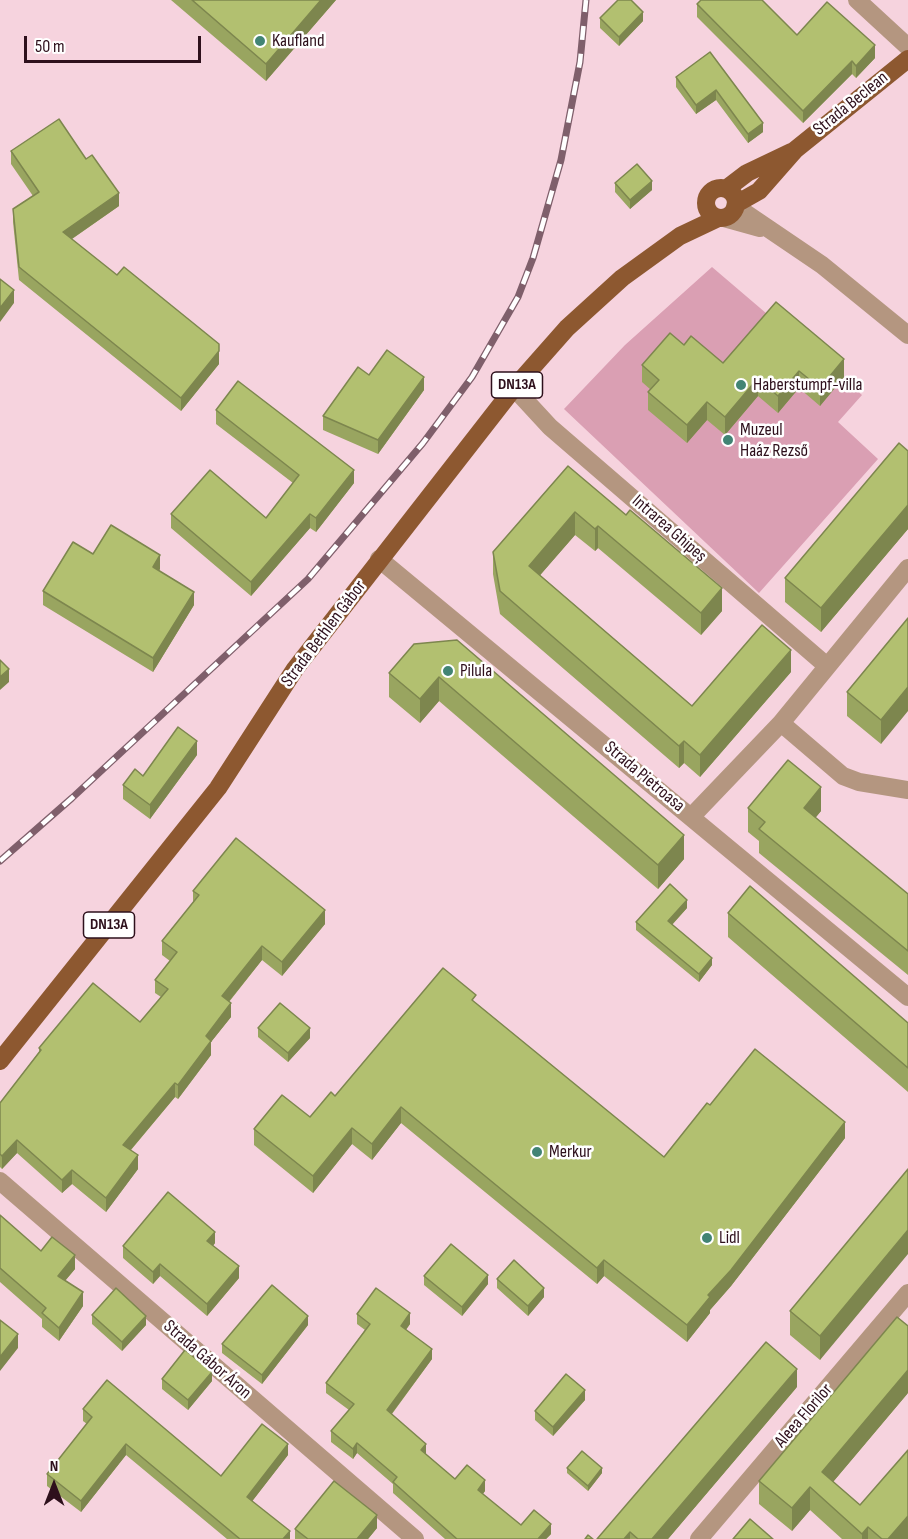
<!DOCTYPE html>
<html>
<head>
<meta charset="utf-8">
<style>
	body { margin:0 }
	#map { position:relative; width:908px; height:1539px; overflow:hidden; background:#f6d3de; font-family:"Sofia Sans Condensed",sans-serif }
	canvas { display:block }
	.north { position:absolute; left:24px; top:1455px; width:60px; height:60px; -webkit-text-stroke:4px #fff; paint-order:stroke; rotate:0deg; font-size:16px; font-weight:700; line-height:24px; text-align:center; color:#2e101c }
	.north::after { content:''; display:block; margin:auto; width:21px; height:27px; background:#2e101c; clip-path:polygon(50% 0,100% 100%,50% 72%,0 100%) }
	.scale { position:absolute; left:24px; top:36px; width:177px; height:27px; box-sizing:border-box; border:3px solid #2e101c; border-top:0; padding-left:8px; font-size:18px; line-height:21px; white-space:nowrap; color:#2e101c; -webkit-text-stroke:4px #fff; paint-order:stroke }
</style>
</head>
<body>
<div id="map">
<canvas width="908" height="1539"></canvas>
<div class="north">N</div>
<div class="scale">50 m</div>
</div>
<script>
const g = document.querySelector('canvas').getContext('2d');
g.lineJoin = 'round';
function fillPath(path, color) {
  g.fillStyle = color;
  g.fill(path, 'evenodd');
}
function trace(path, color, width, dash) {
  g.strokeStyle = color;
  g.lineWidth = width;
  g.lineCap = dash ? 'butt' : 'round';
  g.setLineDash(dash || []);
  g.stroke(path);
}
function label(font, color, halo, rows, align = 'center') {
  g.font = font + ' "Sofia Sans Condensed",sans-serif';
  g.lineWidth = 5;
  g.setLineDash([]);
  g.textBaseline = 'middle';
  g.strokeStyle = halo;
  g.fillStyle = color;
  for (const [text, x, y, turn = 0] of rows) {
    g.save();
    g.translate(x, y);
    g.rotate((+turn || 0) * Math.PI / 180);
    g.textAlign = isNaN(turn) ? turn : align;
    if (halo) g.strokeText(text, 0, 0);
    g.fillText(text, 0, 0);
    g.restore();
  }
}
fillPath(new Path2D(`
	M712 267 862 395 838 422 878 459 759 593 564 409 625 345Z`), '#da9fb3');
trace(new Path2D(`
	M857 0 908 47
	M735 206 822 265 908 335
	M724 218 760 228
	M514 388 550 427 827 666
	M379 559 908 997
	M781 723 843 776 859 782 908 790
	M692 816 781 723 908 568
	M0 1181 415 1539
	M699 1539 908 1293`), '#b49680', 18);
trace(new Path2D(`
	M706 203a15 15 0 1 1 30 0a15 15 0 1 1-30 0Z
	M726 189 747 173 791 152
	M736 204 759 191 795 150 908 59
	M0 1061 218 788 295 669 514 388 567 328 622 278 680 236 718 218`), '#8d5830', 18);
const rail = new Path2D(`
	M0 861 72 798 308 579 423 443 472 377 518 297 533 258 561 160 580 62 586 0`);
trace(rail, '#7f5f6b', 7);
trace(rail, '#fff', 4.5, [14]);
fillPath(new Path2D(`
	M171 0H336L266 81Z
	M697 4 797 35 875 58 856 78 852 74 803 123 697 17Z
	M600 18 643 21 619 46 600 28Z
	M710 52 763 132 748 143 716 100 696 114 676 87V77Z
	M11 151 119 206 72 239 219 364 181 411 19 280 13 222V209L33 196 11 164Z
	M615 183 652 190 630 209 615 192Z
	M776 302 844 377 820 406 799 388 778 413 758 396 725 435 707 420 687 443 648 410V392L651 390 642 382V365L684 345 723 363Z
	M369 375 424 390 378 454 323 430V416Z
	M216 410 354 483 316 532 310 528 251 596 171 528V514L266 518 293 483 216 424Z
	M908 451V529L821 632 785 602V578Z
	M568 466 626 515 722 611 701 635 598 548 595 551 575 535 540 575 692 706 791 672 700 777 684 763 679 768 500 614 493 574V552Z
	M93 554 160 569 159 570 194 605 153 672 43 605V591Z
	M908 618 881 744 847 716V692Z
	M414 644 684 859 658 889 439 701 420 723 389 697V673Z
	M197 755 150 819 123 799V785L143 776Z
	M748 808 821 811 815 818 908 894V975L759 853V841L748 832Z
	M193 891 325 924 282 976 262 960 229 1002 231 1017 211 1042V1055L178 1099 175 1097 131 1150 138 1169 106 1212 72 1184 62 1193 17 1153 2 1169 0 1167V1103L39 1052V1048L140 1022 161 997 155 993V980L170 961 162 955V941L193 903Z
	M687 908 672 925 712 965 699 982 636 930V922Z
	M728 913 908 1023V1092L728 937Z
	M476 1003 664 1157 710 1105 845 1138 731 1286 710 1310V1313L687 1342 604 1276 597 1284 401 1123 372 1160 352 1144 313 1193 254 1145V1129L310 1117 335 1096Z
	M258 1028 310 1038 288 1062 258 1037Z
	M908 1169 820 1360 790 1335V1311Z
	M0 1215 41 1251 75 1269 65 1281 83 1306 59 1341 42 1327V1319L0 1282Z
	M215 1243 213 1246 239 1278 207 1316 160 1276 153 1284 123 1258V1246Z
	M424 1276 488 1284 462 1316 424 1285Z
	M497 1279 544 1297 528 1316 497 1288Z
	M357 1314 410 1324 406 1330 432 1359 392 1414 426 1455 455 1479 485 1491 483 1494 521 1525 551 1534 546 1539H445L393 1493V1484L357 1453 353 1459 331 1442V1431L349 1410 326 1393V1383L365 1330 357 1324Z
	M92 1315 146 1325 122 1351 92 1324Z
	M308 1325 262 1384 222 1353V1344Z
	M162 1379 212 1381 188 1410 162 1389Z
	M797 1387 668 1539H597Z
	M908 1393 833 1482 860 1505 908 1539H842L810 1510 792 1531 759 1504V1481Z
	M585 1400 553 1436 535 1420V1411Z
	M83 1409 221 1476 288 1455 252 1501 290 1539H227L126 1455 81 1512 47 1486V1474L87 1424 83 1421Z
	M567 1468 602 1473 588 1491 567 1473Z
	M377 1528 368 1539H295V1529Z`), '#99a560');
fillPath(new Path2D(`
	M321 0H336L266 81V64Z
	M643 12V21L619 46V37Z
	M875 45V58L856 78V66Z
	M852 61V74L803 123V111Z
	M716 90V100L696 114V105Z
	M763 123V132L748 143V134Z
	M652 181V190L630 209V200Z
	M119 193V206L63 245V232Z
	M14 290V303L0 322V308Z
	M219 351V364L181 411V398Z
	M844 359V377L820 406V388Z
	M799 371V388L778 413V396Z
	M424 377V390L378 454V440Z
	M758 378V396L725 435V417Z
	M707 402V420L687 443V425Z
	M354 470V483L316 532V518Z
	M908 505V529L821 632V608Z
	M575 512V535L529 588V566Z
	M310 514V528L251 596V582Z
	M598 526V548L595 551V529Z
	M160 555V569L153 580V567Z
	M722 588V611L701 635V613Z
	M194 592V605L153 672V658Z
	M791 650V672L700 777V755Z
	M9 669V682L0 690V677Z
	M439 677V701L420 723V699Z
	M908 687V711L881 744V720Z
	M197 741V755L150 819V805Z
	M684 741V763L679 768V746Z
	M821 787V811L804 832V808Z
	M684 835V859L658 889V865Z
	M687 900V908L668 929V921Z
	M325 910V924L282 976V962Z
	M262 946V960L222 1010V996Z
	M712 958V965L699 982V974Z
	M231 1003V1017L211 1042V1055L178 1099V1085L206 1036Z
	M310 1028V1038L288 1062V1053Z
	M175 1083V1097L123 1159V1145Z
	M401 1107V1123L372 1160V1144Z
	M845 1122V1138L731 1286 710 1310V1313L687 1342V1325L708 1295Z
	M352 1128V1144L313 1193V1176Z
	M17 1140V1153L2 1169V1156Z
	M138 1155V1169L106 1212V1198Z
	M72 1170V1184L62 1193V1180Z
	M908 1230V1254L820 1360V1336Z
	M215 1232V1243L207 1253V1241Z
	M75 1255V1269L58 1289V1276Z
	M604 1260V1276L597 1284V1268Z
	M160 1264V1276L153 1284V1272Z
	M239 1266V1278L207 1316V1304Z
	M488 1275V1284L462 1316V1307Z
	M544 1288V1297L528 1316V1306Z
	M83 1292V1306L59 1341V1328Z
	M410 1313V1324L401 1336V1326Z
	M146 1316V1325L122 1351V1342Z
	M308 1316V1325L262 1384V1375Z
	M18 1334V1348L0 1371V1357Z
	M432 1349V1359L387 1420V1410Z
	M797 1369V1387L668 1539H652Z
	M908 1370V1393L822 1495V1472Z
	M212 1372V1381L188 1410V1400Z
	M585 1390V1400L553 1436V1427Z
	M357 1443V1453L353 1459V1449Z
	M126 1444V1455L81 1512V1501Z
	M288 1444V1455L247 1508V1497Z
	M426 1444V1455L421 1450Z
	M602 1468V1473L588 1491V1486Z
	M485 1480V1491L478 1500V1490Z
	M810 1487V1510L792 1531V1508Z
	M377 1515V1528L368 1539H357Z
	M908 1516V1539H888Z
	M551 1524V1534L546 1539H538Z
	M868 1527V1539H862V1534Z
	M290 1531V1539H283Z
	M630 1532V1539H624Z`), '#7d864e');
const building = new Path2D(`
	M192 0H321L266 64Z
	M618 0H631L643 12 619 37 600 18Z
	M701 0H762L797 35 827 2 875 45 856 66 852 61 803 111 697 4Z
	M710 52 763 123 748 134 716 90 696 105 676 77Z
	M59 119 86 159 92 155 119 193 63 232 117 275 124 267 219 344V351L181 398 19 267 13 209 39 192 11 151Z
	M637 164 652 181 630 200 615 183Z
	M0 279 14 290 0 308Z
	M776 302 844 359 820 388 799 371 778 396 758 378 725 417 707 402 687 425 648 392 659 380 642 365 670 333 684 345 691 336 723 363Z
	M387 350 424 377 378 440 323 416 358 367 369 375Z
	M238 381 354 470 316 518 310 514 251 582 171 514 210 470 266 518 299 475 216 410Z
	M899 443 908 451V505L821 608 785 578Z
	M568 466 626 515 630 510 722 588 701 613 598 526 595 529 575 512 529 566 692 706 762 625 791 650 700 755 684 741 679 746 500 591 493 552Z
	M111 525 160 555 153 567 194 592 153 658 43 591 73 542 93 554Z
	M908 618V687L881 720 847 692Z
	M457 640 684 835 658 865 439 677 420 699 389 673 414 644Z
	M0 660 9 669 0 677Z
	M178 727 197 741 150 805 123 785 135 769 143 776Z
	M788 760 821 787 804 808 908 894V951L759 829 765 822 748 808Z
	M236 838 325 910 282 962 262 946 222 996 231 1003 206 1036 211 1041 178 1085 175 1083 123 1145 138 1155 106 1198 72 1170 62 1180 17 1140 2 1156 0 1154V1103L41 1050 39 1048 93 983 140 1022 168 989 155 980 177 952 162 941 199 895 193 891Z
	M670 884 687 900 668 921 712 958 699 974 636 922Z
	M750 886 908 1023V1068L728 913Z
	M443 968 476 995 472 1000 664 1157 707 1103 710 1105 755 1049 845 1122 731 1270 708 1295 710 1297 687 1325 604 1260 597 1268 401 1107 372 1144 352 1128 313 1176 254 1129 282 1095 310 1117 331 1092 335 1096Z
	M280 1003 310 1028 288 1053 258 1028Z
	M908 1169V1230L820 1336 790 1311Z
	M168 1192 215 1232 207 1241 239 1266 207 1304 160 1264 153 1272 123 1246Z
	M0 1215 41 1251 52 1237 75 1255 58 1276 83 1292 59 1328 42 1313 46 1308 0 1268Z
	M451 1244 488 1275 462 1307 424 1276Z
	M514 1260 544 1288 528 1306 497 1279Z
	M272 1285 308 1316 262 1375 222 1344Z
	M116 1288 146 1316 122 1342 92 1315Z
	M376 1288 410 1313 401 1326 432 1349 387 1410 426 1444 421 1450 455 1479 467 1465 485 1480 478 1490 521 1525 534 1510 551 1524 538 1539H457L393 1482 397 1477 357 1443 353 1449 331 1431 354 1404 326 1383 370 1324 357 1314Z
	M897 1317 908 1326V1370L822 1472 860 1505 908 1450V1516L888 1539H882L868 1527 862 1534 810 1487 792 1508 759 1481Z
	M0 1320 18 1334 0 1357Z
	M766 1342 797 1369 652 1539H638L630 1532 624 1539H597Z
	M185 1350 212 1372 188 1400 162 1379Z
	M566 1374 585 1390 553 1427 535 1411Z
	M107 1380 221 1476 262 1424 288 1444 247 1497 290 1531 283 1539H240L126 1444 81 1501 47 1474 92 1417 83 1409Z
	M582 1451 602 1468 588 1486 567 1468Z
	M334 1481 377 1515 357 1539H308L295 1529Z
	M750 1519 773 1539H733Z
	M588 1535 593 1539H585Z`);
fillPath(building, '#b2c070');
trace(building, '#7d864e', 1.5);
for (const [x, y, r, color] of [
	[260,41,6,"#428474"],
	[741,385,6,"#428474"],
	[728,440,6,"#428474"],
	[448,671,6,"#428474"],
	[537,1152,6,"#428474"],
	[707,1238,6,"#428474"]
]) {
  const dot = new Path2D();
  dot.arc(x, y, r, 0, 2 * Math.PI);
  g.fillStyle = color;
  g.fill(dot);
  trace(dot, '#fff', 2);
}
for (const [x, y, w] of [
	[517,385,51],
	[109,925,51]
]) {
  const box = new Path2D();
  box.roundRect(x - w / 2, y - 13, w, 26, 4.5);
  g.fillStyle = '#fff';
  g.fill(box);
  trace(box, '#2e101c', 1.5);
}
label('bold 16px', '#2e101c', null, [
	["DN13A",517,385],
	["DN13A",109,925]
]);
label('18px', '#2e101c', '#fff', [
	["Kaufland",272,41],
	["Haberstumpf-villa",753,385],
	["Muzeul",740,430],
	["Haáz Rezső",740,451],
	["Pilula",460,671],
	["Merkur",549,1152],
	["Lidl",719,1238]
], 'left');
label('18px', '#2e101c', '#fff', [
	["Strada Beclean",851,104,-39],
	["Intrarea Ghipeș",669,529,41],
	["Strada Bethlen Gábor",324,634,-53],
	["Strada Pietroasa",644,777,40],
	["Strada Gábor Áron",207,1360,41],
	["Aleea Florilor",804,1416,-49]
]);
</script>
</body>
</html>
